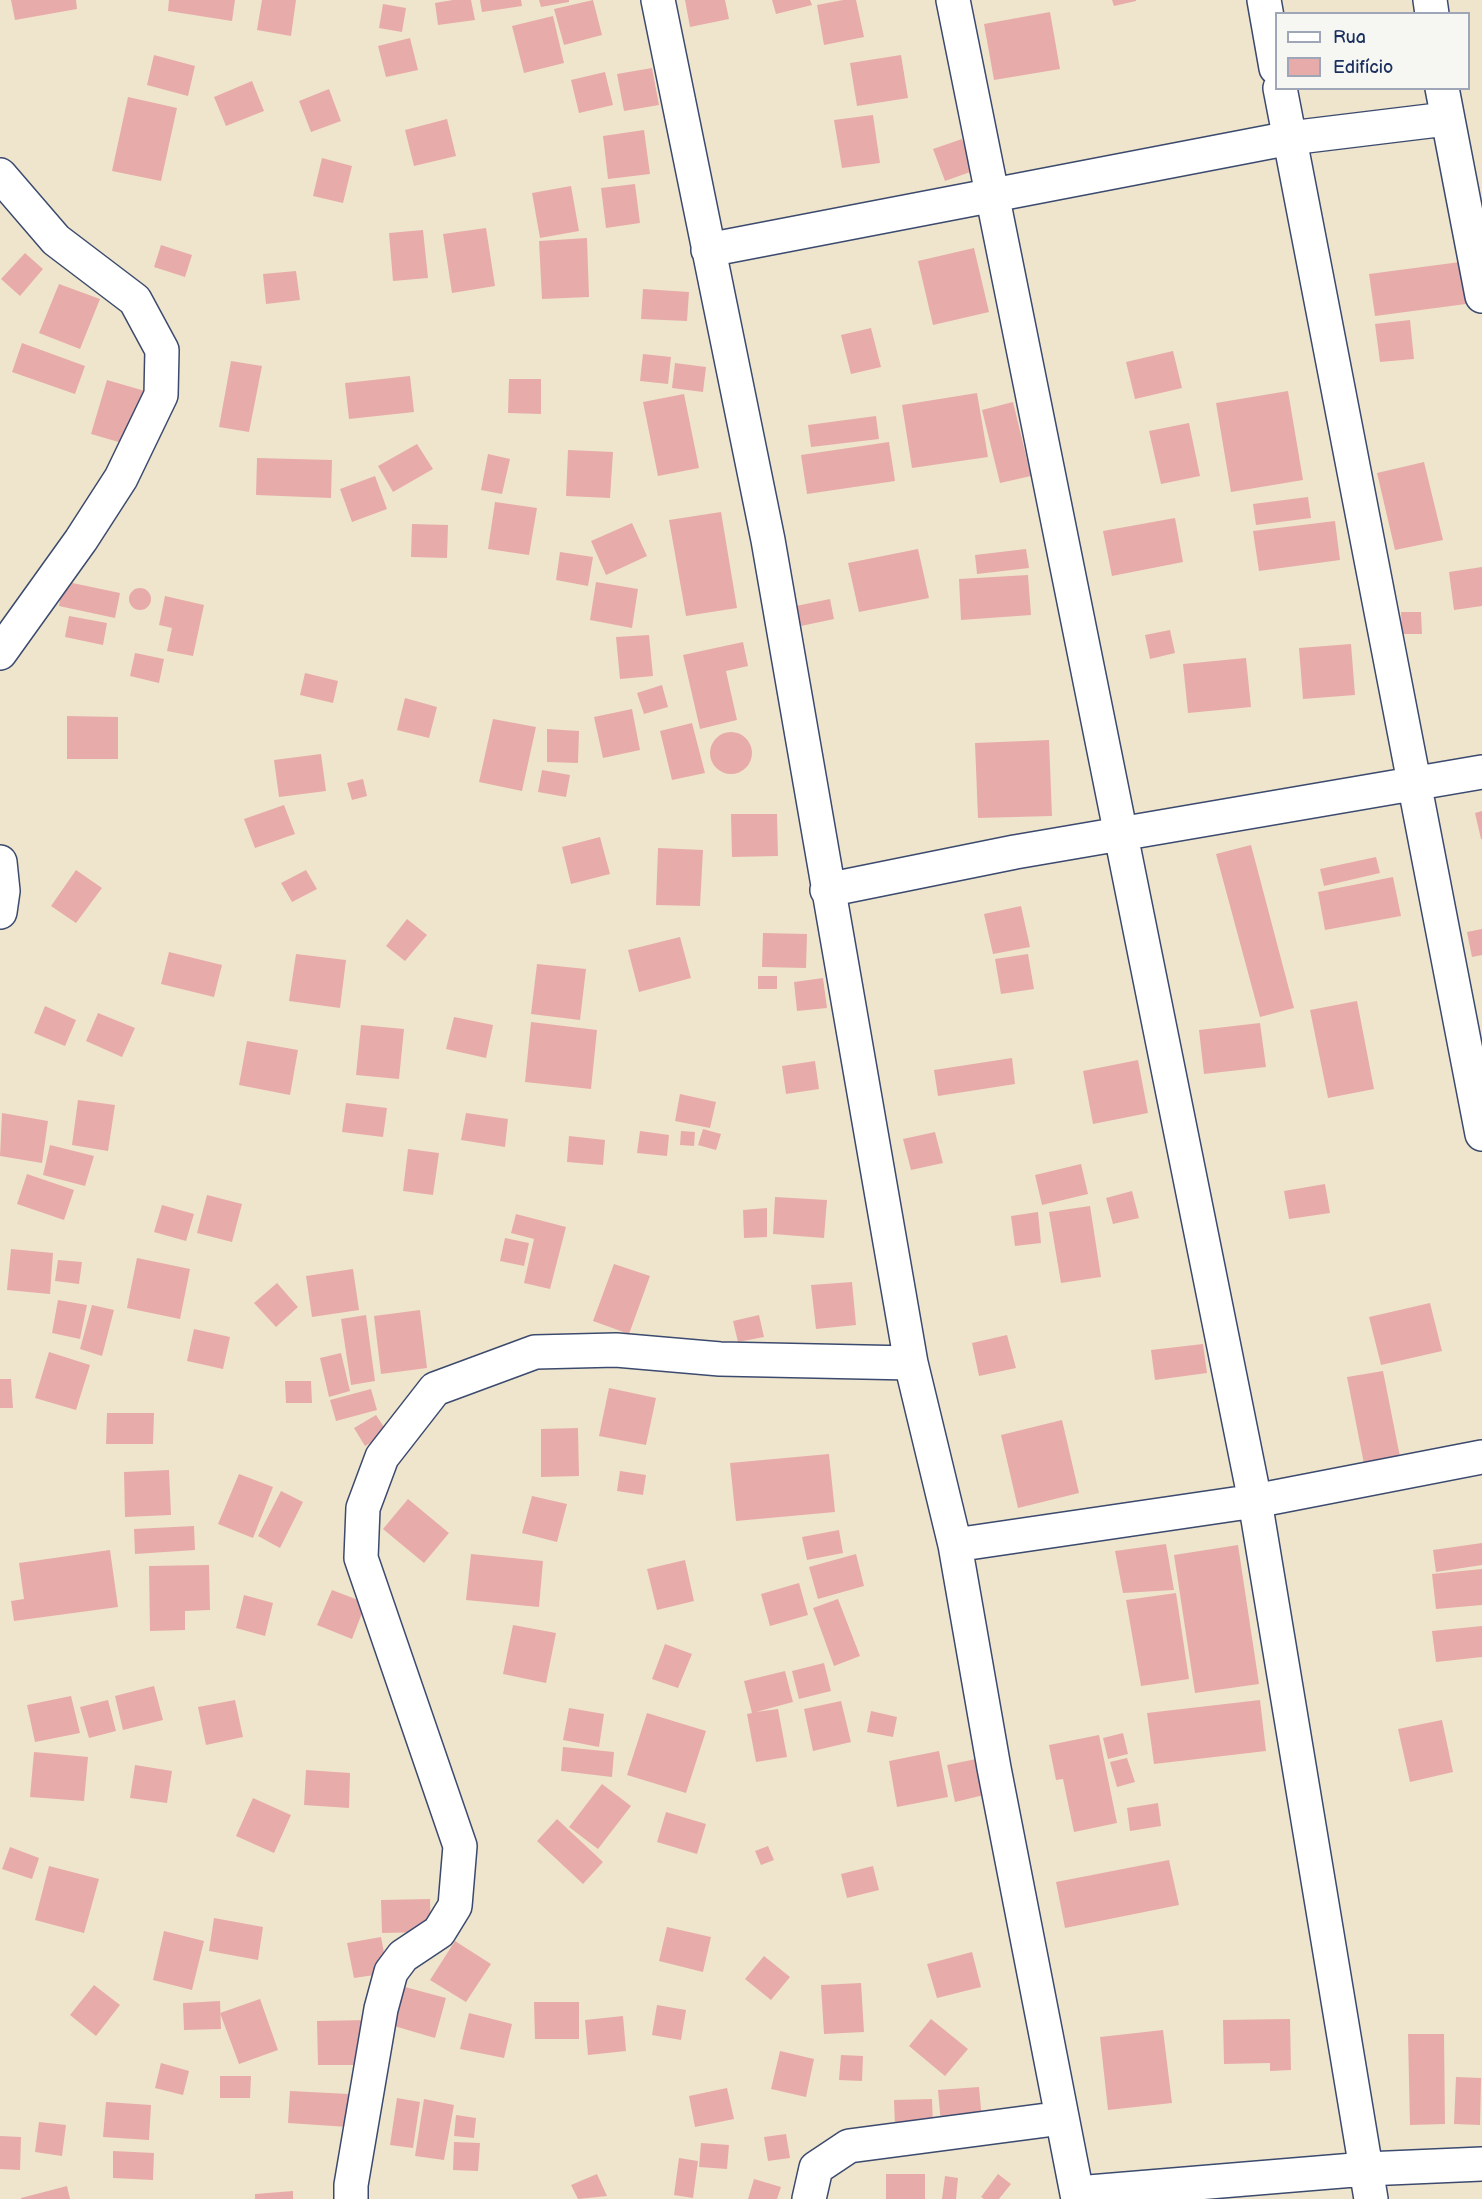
<!DOCTYPE html>
<html>
<head>
<meta charset="utf-8">
<style>
	body { margin:0 }
	#map { position:relative; width:1482px; height:2199px; overflow:hidden; background:#efe5cc; font-family:"Balsamiq Sans",sans-serif }
	canvas { display:block }
	.legend { position:absolute; left:1275px; top:12px; width:195px; height:78px; box-sizing:border-box; background:#f6f6f2; border:2px solid #9ea6b7; margin:0; padding:8px 10px; list-style:none; font-size:18px; color:#1b2f5e }
	.legend li { display:flex; align-items:center; gap:12px; height:30px }
	.legend b { width:30px; border:2px solid #9ea6b7 }
</style>
</head>
<body>
<div id="map">
<canvas width="1482" height="2199"></canvas>
<ul class="legend">
<li><b style="height:8px;background:#fff"></b>Rua</li>
<li><b style="height:16px;background:#e7aca9"></b>Edifício</li>
</ul>
</div>
<script>
const g = document.querySelector('canvas').getContext('2d');
g.lineJoin = 'round';
function fillPath(path, color) {
  g.fillStyle = color;
  g.fill(path, 'evenodd');
}
function trace(path, color, width, dash) {
  g.strokeStyle = color;
  g.lineWidth = width;
  g.lineCap = dash ? 'butt' : 'round';
  g.setLineDash(dash || []);
  g.stroke(path);
}
fillPath(new Path2D(`
	M11 0H76L77 9 15 20Z
	M169 0H235L232 21 168 11Z
	M262 0H296L291 36 257 30Z
	M453 0H471L475 20 438 25 435 3Z
	M480 0H521L522 6 482 12Z
	M539 0H569V2L541 7Z
	M593 0 602 35 564 45 554 9Z
	M685 0H725L729 19 690 27Z
	M772 0H810L812 5 776 14Z
	M843 0H856L864 37 824 45 817 5Z
	M1112 0H1136V1L1114 6Z
	M383 4 406 8 402 32 379 28Z
	M1050 12 1060 69 994 80 984 24Z
	M553 16 564 63 524 73 512 26Z
	M410 38 418 70 386 77 378 46Z
	M154 55 195 66 188 96 147 85Z
	M901 55 908 98 857 106 850 63Z
	M652 68 659 105 624 111 617 74Z
	M605 72 613 105 579 113 571 80Z
	M252 81 264 111 226 126 214 97Z
	M329 89 341 121 311 132 299 101Z
	M128 97 177 108 161 181 112 171Z
	M873 115 880 163 842 168 834 120Z
	M447 119 456 156 414 166 405 130Z
	M644 130 650 174 608 179 603 136Z
	M962 139 973 171 945 181 933 149Z
	M322 158 352 166 343 203 313 196Z
	M635 184 640 223 606 228 601 188Z
	M571 186 579 231 540 238 532 193Z
	M486 228 495 286 452 293 443 234Z
	M423 230 428 278 393 281 389 233Z
	M587 238 589 297 542 299 539 241Z
	M161 245 192 255 185 277 154 267Z
	M974 248 989 312 933 325 918 261Z
	M25 253 43 269 20 296 1 279Z
	M1460 262 1466 304 1375 316 1369 274Z
	M296 271 300 300 266 304 263 274Z
	M59 284 100 299 80 349 39 333Z
	M643 289 689 292 687 321 641 319Z
	M1410 320 1414 359 1380 362 1375 324Z
	M871 328 881 367 851 374 841 335Z
	M22 343 85 366 75 394 12 372Z
	M1173 351 1182 388 1135 399 1126 362Z
	M643 354 671 357 668 384 640 381Z
	M231 361 262 366 249 432 219 427Z
	M675 363 706 367 703 392 672 388Z
	M410 376 414 412 349 419 345 383Z
	M509 379H541V414L508 413Z
	M107 380 145 391 129 445 91 434Z
	M1288 391 1303 480 1231 492 1216 403Z
	M977 393 988 457 912 468 902 405Z
	M684 394 699 468 658 476 643 402Z
	M1013 402 1031 476 1000 483 982 410Z
	M876 416 879 439 811 447 808 425Z
	M1189 423 1200 476 1161 484 1149 431Z
	M889 442 895 481 807 494 801 455Z
	M417 444 433 469 393 492 378 466Z
	M568 450 613 452 610 498 566 496Z
	M488 454 510 459 502 494 481 490Z
	M257 458 332 460 331 498 256 495Z
	M1424 462 1443 540 1395 550 1377 473Z
	M375 476 387 509 352 522 340 489Z
	M1308 497 1311 518 1256 525 1253 504Z
	M495 502 537 508 529 555 488 549Z
	M721 512 737 608 686 616 669 520Z
	M1175 518 1183 562 1112 576 1103 531Z
	M1335 521 1340 560 1259 571 1253 531Z
	M632 523 647 556 606 575 591 541Z
	M412 524 448 525 447 558 411 557Z
	M918 549 929 598 859 612 848 563Z
	M1026 549 1029 568 977 574 975 555Z
	M560 552 593 557 588 586 556 580Z
	M1482 567V606L1454 610 1449 572Z
	M1028 575 1031 615 961 620 959 579Z
	M63 581 120 593 115 618 59 606Z
	M596 582 638 589 632 628 590 620Z
	M129 599a11 11 0 1 1 22 0a11 11 0 1 1-22 0Z
	M165 596 204 605 193 656 167 651 172 628 159 625Z
	M830 599 834 619 801 626 796 606Z
	M1401 612H1421L1422 634H1402Z
	M69 616 107 623 103 645 65 637Z
	M1170 630 1175 653 1150 659 1145 635Z
	M649 635 653 676 620 679 616 637Z
	M743 642 748 666 726 671 737 720 700 729 683 655Z
	M1351 644 1355 695 1303 699 1299 648Z
	M135 653 164 659 159 683 130 676Z
	M1246 658 1251 707 1188 713 1183 664Z
	M305 673 338 681 333 703 300 695Z
	M662 685 668 707 644 714 637 693Z
	M405 698 437 707 429 738 397 730Z
	M632 709 640 750 603 758 594 717Z
	M67 716 118 717V759H67Z
	M493 719 536 727 522 791 479 782Z
	M692 723 705 773 672 780 660 731Z
	M547 729 579 731 578 763 547 762Z
	M710 753a21 21 0 1 1 42 0a21 21 0 1 1-42 0Z
	M1049 740 1052 816 978 818 975 743Z
	M321 754 326 791 279 797 274 760Z
	M542 770 570 775 566 797 538 792Z
	M363 779 367 796 352 800 347 783Z
	M284 805 295 834 255 848 244 819Z
	M1482 811V839H1481L1475 813Z
	M731 814H777L778 856 732 857Z
	M600 837 610 874 571 884 562 847Z
	M1251 845 1294 1008 1260 1017 1216 854Z
	M658 848 703 850 700 906 656 905Z
	M1376 857 1380 873 1324 886 1320 869Z
	M76 870 102 888 76 923 51 906Z
	M306 870 317 889 292 902 281 883Z
	M1393 877 1401 916 1325 930 1318 892Z
	M1021 906 1030 947 993 954 984 914Z
	M407 919 427 935 405 961 386 946Z
	M1482 929V955L1472 957 1467 932Z
	M763 933 807 934 806 968 762 967Z
	M680 937 691 978 639 992 628 950Z
	M169 952 222 965 214 997 161 984Z
	M296 954 346 960 340 1008 289 1001Z
	M1028 954 1034 989 1001 994 995 959Z
	M537 964 586 969 580 1020 531 1014Z
	M758 976H777V989H758Z
	M823 978 827 1008 797 1011 794 982Z
	M1357 1001 1374 1089 1328 1098 1310 1010Z
	M45 1006 76 1020 65 1046 34 1033Z
	M98 1013 135 1028 122 1057 86 1041Z
	M454 1017 493 1025 486 1058 446 1049Z
	M531 1022 597 1030 591 1089 525 1082Z
	M1260 1023 1266 1067 1204 1074 1199 1030Z
	M361 1025 404 1029 399 1079 356 1075Z
	M247 1041 298 1050 290 1095 239 1085Z
	M1012 1058 1015 1084 938 1096 934 1070Z
	M1138 1060 1148 1113 1093 1124 1083 1071Z
	M815 1061 819 1089 786 1094 782 1066Z
	M680 1094 716 1102 710 1128 675 1121Z
	M78 1100 115 1105 108 1151 72 1145Z
	M346 1103 387 1108 383 1137 342 1132Z
	M2 1113 48 1121 42 1163 0 1156Z
	M466 1113 508 1119 505 1147 461 1140Z
	M703 1129 721 1134 716 1150 698 1145Z
	M640 1131 669 1135 667 1156 637 1153Z
	M681 1131 695 1132 694 1146 680 1145Z
	M935 1132 943 1163 911 1170 903 1139Z
	M569 1136 605 1140 603 1165 567 1162Z
	M50 1145 94 1156 85 1186 43 1175Z
	M408 1149 439 1153 433 1195 403 1191Z
	M1081 1164 1088 1194 1042 1205 1035 1175Z
	M27 1174 74 1190 64 1220 17 1204Z
	M1325 1184 1330 1213 1289 1219 1284 1191Z
	M1132 1191 1139 1218 1113 1224 1106 1198Z
	M207 1195 242 1204 232 1242 197 1233Z
	M775 1197 827 1200 824 1238 773 1234Z
	M162 1205 194 1214 186 1241 154 1232Z
	M1090 1206 1101 1277 1061 1283 1049 1212Z
	M767 1208V1237L744 1238 743 1210Z
	M1038 1212 1041 1243 1015 1246 1011 1216Z
	M516 1214 566 1227 550 1289 524 1283 534 1239 511 1233Z
	M505 1238 529 1243 524 1266 500 1261Z
	M11 1249 53 1253 50 1294 7 1290Z
	M137 1258 190 1269 180 1319 127 1308Z
	M58 1260 82 1262 79 1284 55 1281Z
	M614 1264 650 1276 629 1334 593 1321Z
	M353 1269 359 1310 312 1317 306 1276Z
	M852 1282 856 1325 816 1329 811 1285Z
	M277 1283 298 1307 276 1327 254 1303Z
	M58 1300 87 1305 80 1339 52 1333Z
	M1430 1303 1442 1351 1381 1365 1369 1317Z
	M92 1305 114 1310 102 1356 80 1349Z
	M420 1310 427 1368 381 1374 374 1316Z
	M366 1315 375 1381 351 1385 341 1319Z
	M759 1315 764 1337 738 1342 733 1321Z
	M194 1329 230 1337 223 1369 187 1361Z
	M1007 1335 1016 1368 979 1376 972 1343Z
	M1203 1344 1207 1373 1155 1380 1151 1350Z
	M49 1352 90 1365 76 1410 35 1398Z
	M341 1353 350 1391 329 1397 320 1358Z
	M1383 1371 1401 1462 1365 1469 1347 1377Z
	M0 1379H11L13 1408H0Z
	M285 1381H311L312 1403H286Z
	M609 1388 656 1398 646 1445 599 1436Z
	M371 1389 377 1410 336 1421 330 1400Z
	M107 1413H154L153 1444H106Z
	M376 1415 388 1433 365 1446 354 1428Z
	M1062 1420 1079 1493 1018 1508 1001 1435Z
	M578 1428 579 1476 541 1477V1429Z
	M829 1454 835 1512 736 1521 730 1463Z
	M169 1470 171 1515 125 1517 124 1472Z
	M620 1471 646 1475 643 1495 617 1491Z
	M239 1474 273 1487 253 1538 218 1524Z
	M281 1491 303 1502 280 1548 258 1536Z
	M532 1496 567 1504 557 1542 522 1533Z
	M408 1499 449 1533 424 1563 383 1529Z
	M194 1526 195 1550 135 1554 134 1529Z
	M839 1530 843 1553 807 1560 802 1537Z
	M1482 1543V1565L1436 1572 1433 1550Z
	M1166 1544 1174 1590 1123 1593 1115 1551Z
	M1238 1545 1259 1684 1195 1693 1174 1555Z
	M110 1550 118 1607 14 1621 11 1601 24 1599 19 1563Z
	M471 1554 543 1561 539 1607 466 1600Z
	M856 1554 864 1586 818 1599 809 1567Z
	M685 1560 694 1601 657 1610 647 1569Z
	M209 1565 210 1610 185 1611V1630L150 1631 149 1566Z
	M1482 1569V1605L1436 1609 1432 1574Z
	M799 1583 808 1615 770 1626 761 1594Z
	M332 1590 366 1603 352 1639 317 1625Z
	M1176 1593 1189 1679 1141 1686 1126 1600Z
	M244 1595 273 1603 265 1636 236 1628Z
	M838 1599 860 1656 834 1666 813 1608Z
	M513 1625 556 1633 546 1683 503 1674Z
	M1482 1626V1657L1436 1662 1432 1631Z
	M665 1644 692 1654 678 1688 652 1679Z
	M824 1663 831 1691 799 1699 792 1671Z
	M785 1671 793 1702 756 1712 778 1709 787 1757 756 1762 747 1714 752 1713 744 1681Z
	M154 1686 163 1720 123 1730 115 1696Z
	M71 1696 80 1733 35 1742 27 1705Z
	M108 1700 116 1731 89 1738 80 1707Z
	M235 1700 243 1737 206 1745 198 1707Z
	M1260 1700 1266 1751 1154 1764 1147 1713Z
	M841 1701 851 1742 813 1751 804 1709Z
	M569 1708 604 1714 599 1747 563 1740Z
	M871 1711 897 1717 893 1737 867 1732Z
	M647 1713 706 1731 686 1793 627 1775Z
	M1442 1720 1453 1772 1410 1782 1398 1729Z
	M1123 1733 1128 1754 1108 1759 1103 1738Z
	M1099 1735 1117 1823 1074 1832 1063 1779 1056 1780 1049 1745Z
	M563 1747 614 1752 612 1777 561 1771Z
	M939 1751 948 1797 897 1807 889 1761Z
	M34 1752 88 1757 84 1801 30 1797Z
	M1127 1758 1135 1782 1117 1787 1110 1762Z
	M976 1759 984 1795 955 1802 947 1765Z
	M135 1765 172 1771 167 1803 130 1798Z
	M306 1770 350 1773 349 1808 304 1805Z
	M602 1784 631 1806 598 1849 569 1827Z
	M253 1798 291 1815 274 1853 236 1836Z
	M1158 1803 1161 1826 1130 1831 1127 1808Z
	M666 1812 706 1824 697 1854 657 1842Z
	M557 1819 603 1862 583 1884 537 1841Z
	M768 1846 774 1860 761 1865 755 1851Z
	M10 1847 39 1858 32 1879 2 1869Z
	M1169 1860 1179 1905 1065 1928 1056 1882Z
	M49 1866 99 1879 84 1933 35 1920Z
	M873 1866 879 1890 847 1898 841 1874Z
	M430 1899 431 1932 382 1933 381 1900Z
	M214 1918 263 1927 258 1960 209 1951Z
	M667 1927 711 1937 703 1972 659 1961Z
	M164 1931 204 1941 192 1990 153 1980Z
	M381 1937 388 1973 354 1978 347 1943Z
	M455 1941 491 1964 466 2002 430 1980Z
	M972 1952 981 1987 937 1998 927 1964Z
	M764 1956 790 1977 771 2000 745 1979Z
	M861 1983 864 2032 824 2034 821 1985Z
	M94 1985 120 2005 96 2036 70 2015Z
	M405 1987 446 1998 435 2038 394 2026Z
	M260 1999 278 2050 239 2064 220 2013Z
	M220 2001 221 2029 184 2030 183 2003Z
	M534 2002H579V2039H535Z
	M657 2005 686 2010 681 2040 652 2035Z
	M469 2013 512 2024 504 2058 460 2049Z
	M623 2016 626 2051 588 2055 585 2020Z
	M931 2019 968 2049 945 2076 909 2046Z
	M1290 2019 1291 2070 1270 2071V2063L1224 2064 1223 2020Z
	M367 2020 368 2065H318L317 2021Z
	M1163 2030 1172 2103 1108 2110 1100 2037Z
	M1408 2034H1444L1445 2124 1410 2125Z
	M780 2051 814 2059 806 2097 771 2089Z
	M841 2055 863 2056 862 2081 839 2080Z
	M161 2063 189 2071 183 2095 155 2088Z
	M220 2076H251L250 2098H220Z
	M1456 2077 1481 2078 1480 2125 1454 2124Z
	M979 2087 982 2120 941 2124 938 2090Z
	M727 2088 734 2119 695 2127 689 2096Z
	M290 2091 349 2094 348 2127 288 2123Z
	M397 2098 420 2102 413 2148 390 2145Z
	M424 2099 454 2105 444 2160 415 2156Z
	M932 2099 933 2126 895 2128 894 2100Z
	M106 2102 151 2105 149 2140 103 2137Z
	M456 2115 476 2118 474 2138 454 2136Z
	M39 2122 66 2125 62 2156 35 2152Z
	M786 2134 790 2158 768 2161 764 2137Z
	M0 2136 21 2137 20 2170 0 2169Z
	M454 2142 480 2143 478 2171 453 2170Z
	M701 2143 729 2145 727 2169 699 2167Z
	M113 2151 154 2153 153 2180 113 2178Z
	M679 2158 698 2161 693 2198 674 2195Z
	M597 2174 607 2196 578 2199 571 2185Z
	M886 2174H925V2199H886Z
	M998 2174 1011 2184 999 2199H984L981 2197Z
	M945 2176 958 2178 956 2199H942Z
	M754 2179 781 2187 777 2199H748Z
	M67 2186 70 2199H21V2198Z
	M293 2191V2199H255V2194Z`), '#e7aca9');
const minor = new Path2D(`
	M658 0 768 540 911 1363 955 1545 994 1768 1078 2199
	M953 0 1255 1501 1371 2199
	M1264 0 1276 68
	M1430 0 1432 14
	M1280 88 1482 1134
	M1442 88 1482 296
	M0 175 56 240 135 300 162 350 161 395 121 478 81 540 0 653
	M708 250 1290 138 1446 119
	M0 862 3 891 0 912
	M827 890 1015 852 1482 772
	M955 1545 1255 1501 1482 1457
	M1077 2193 1366 2169 1482 2164
	M351 2199V2185L381 2009 391 1972 403 1956 439 1932 455 1906 460 1846 361 1558 363 1508 382 1457 435 1389 535 1352 616 1350 720 1359 911 1363
	M809 2199 816 2168 849 2146 1062 2118`);
trace(minor, '#3b4a6e', 36);
trace(minor, '#fff', 33);
</script>
</body>
</html>
